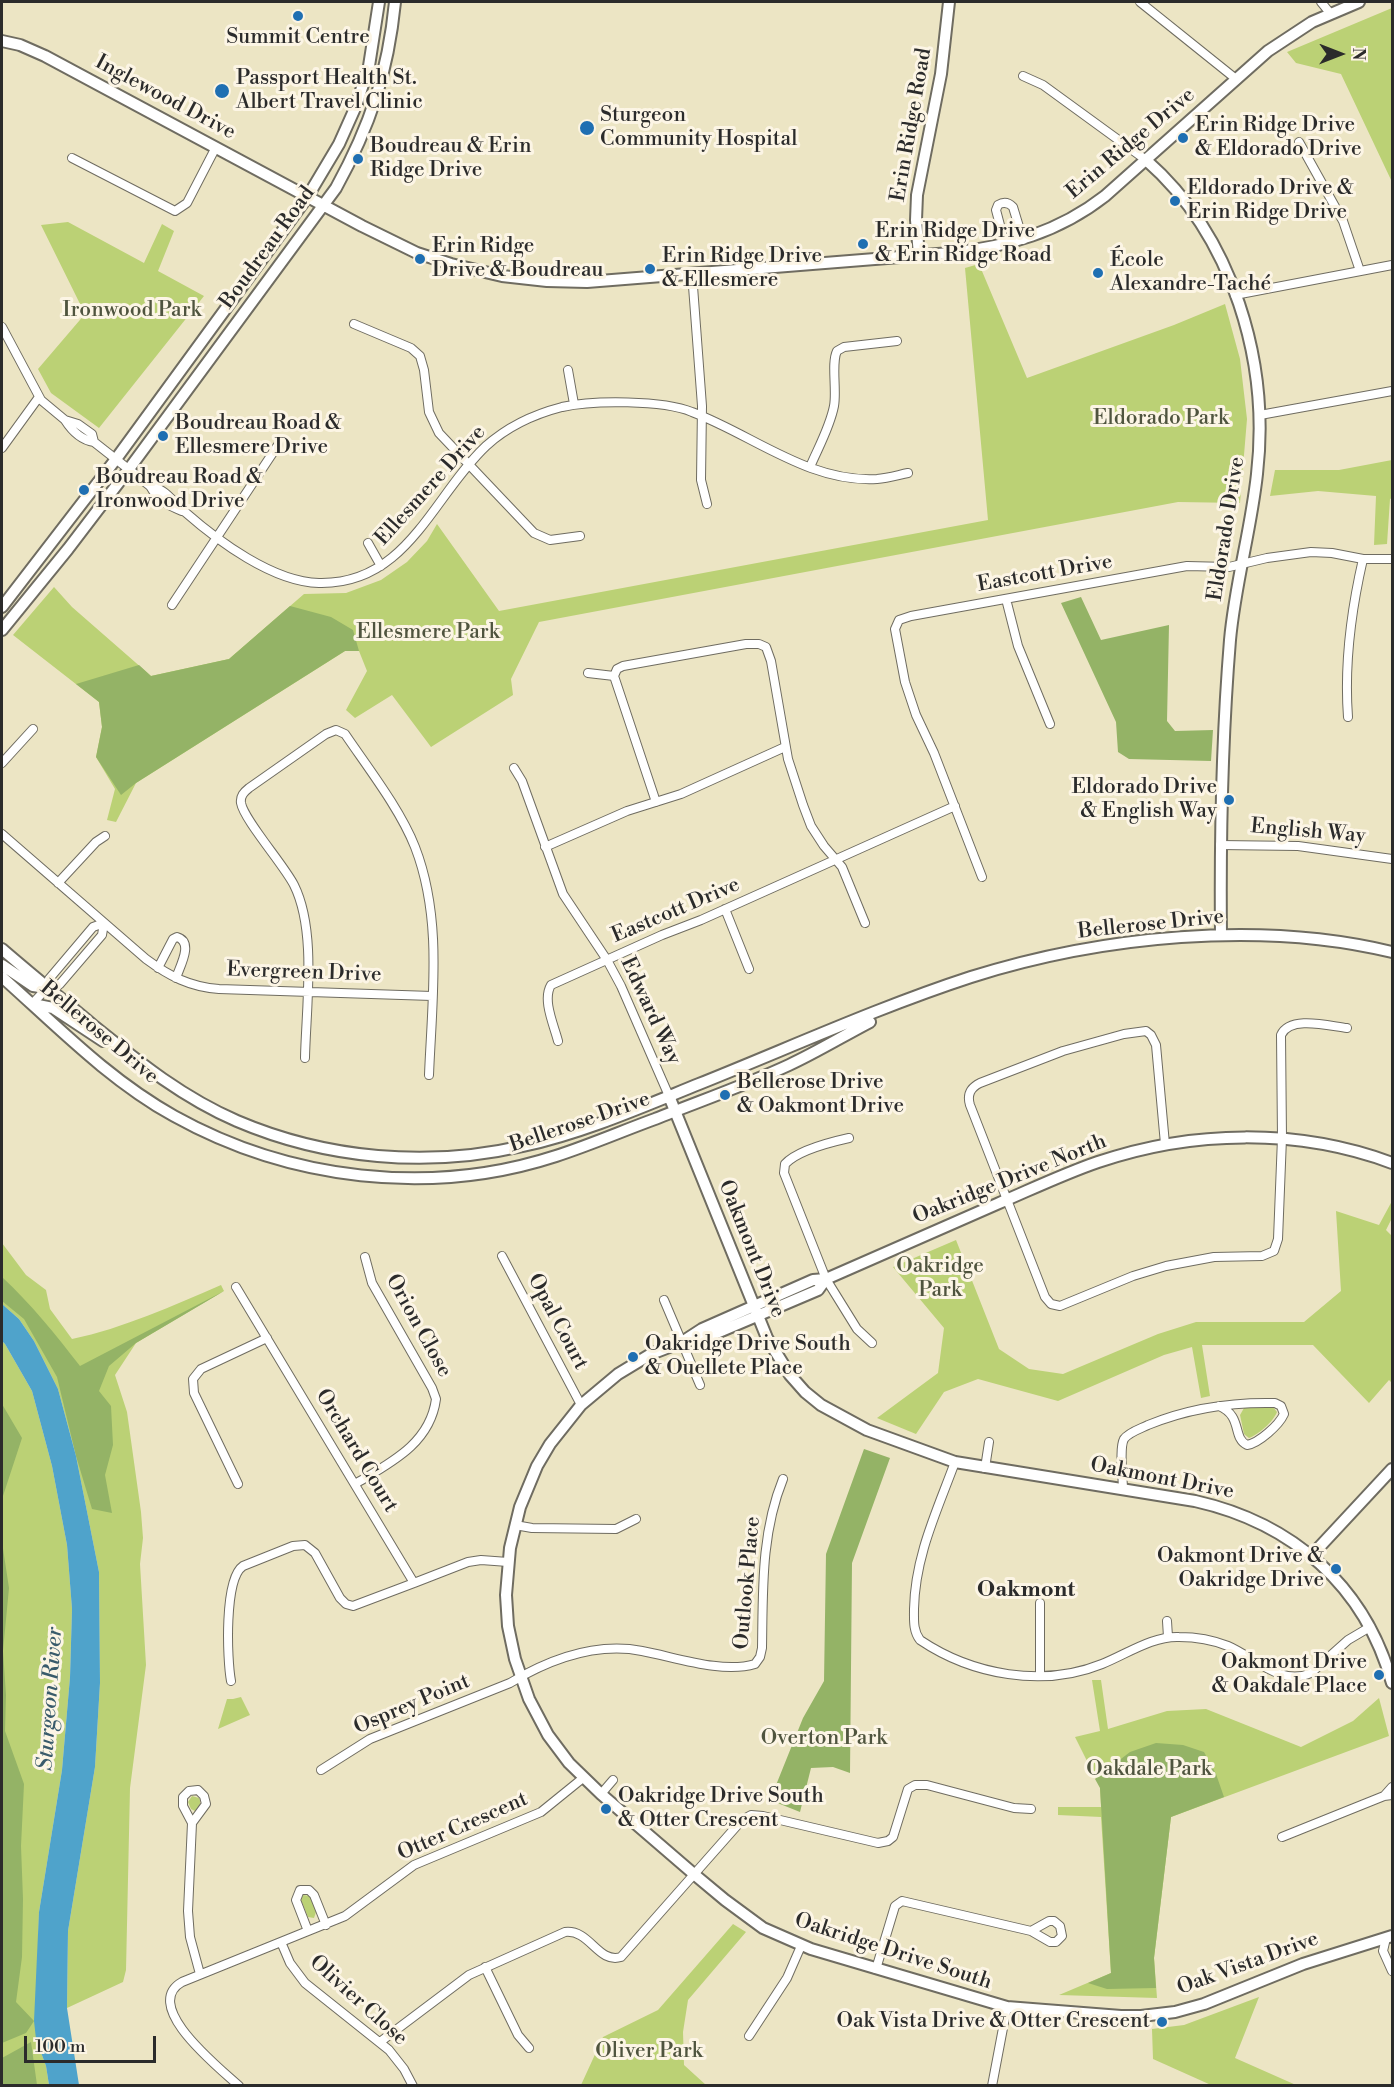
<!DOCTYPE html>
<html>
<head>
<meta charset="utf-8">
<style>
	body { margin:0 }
	#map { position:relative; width:1394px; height:2087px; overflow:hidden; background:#ece5c4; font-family:"Libre Bodoni",serif }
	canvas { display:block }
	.frame { position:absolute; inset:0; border:3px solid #2b2b2b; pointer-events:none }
	.north { position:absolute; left:1310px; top:24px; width:60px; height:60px; -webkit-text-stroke:4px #fcf5e5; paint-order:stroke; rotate:90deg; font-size:16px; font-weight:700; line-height:24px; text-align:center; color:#2b2b2b }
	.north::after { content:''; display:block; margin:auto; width:21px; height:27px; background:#2b2b2b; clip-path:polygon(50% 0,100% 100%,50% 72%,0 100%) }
	.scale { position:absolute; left:24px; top:2036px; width:132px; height:27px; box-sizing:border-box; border:3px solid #2b2b2b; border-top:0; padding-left:8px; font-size:18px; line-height:21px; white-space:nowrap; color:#2b2b2b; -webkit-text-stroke:4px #fcf5e5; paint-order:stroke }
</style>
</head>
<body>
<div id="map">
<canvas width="1394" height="2087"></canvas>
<div class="frame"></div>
<div class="north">N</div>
<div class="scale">100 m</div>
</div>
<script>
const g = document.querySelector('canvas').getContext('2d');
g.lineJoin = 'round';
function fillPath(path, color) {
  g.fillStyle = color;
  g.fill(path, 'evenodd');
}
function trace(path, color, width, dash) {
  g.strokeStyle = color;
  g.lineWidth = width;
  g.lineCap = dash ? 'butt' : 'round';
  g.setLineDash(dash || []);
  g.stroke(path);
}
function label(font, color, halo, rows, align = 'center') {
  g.font = font + ' "Libre Bodoni",serif';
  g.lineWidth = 6;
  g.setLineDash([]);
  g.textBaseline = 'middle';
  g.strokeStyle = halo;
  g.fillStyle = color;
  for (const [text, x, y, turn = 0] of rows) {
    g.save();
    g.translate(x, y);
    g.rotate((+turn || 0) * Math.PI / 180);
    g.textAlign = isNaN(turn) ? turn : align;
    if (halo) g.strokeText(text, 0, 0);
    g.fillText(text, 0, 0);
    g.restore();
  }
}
fillPath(new Path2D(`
	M1392 8V182L1341 74 1296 63 1287 52Z
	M68 222 144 263 162 224 174 231 158 271 204 296 99 428 51 393 38 369 85 314 41 225Z
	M979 264 1027 378 1174 325 1225 304 1240 359 1247 419 1240 503 1178 502 539 622 511 679 513 695 431 747 392 695 355 718 346 710 367 671 359 651H345L136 783 116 822 107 820 115 789 96 757 102 727 99 702 13 635 54 587 72 607 151 676 229 659 304 594 346 593 381 580 407 562 427 541 437 524 499 611 988 520 965 268Z
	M1392 460V498L1390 499 1387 544 1374 545 1376 496 1318 491 1270 496 1275 470H1339Z
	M1392 1201V1218L1386 1230 1392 1236V1383L1389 1380 1369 1403 1313 1345H1202L1210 1396 1201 1398 1192 1347 1164 1355 1058 1401 978 1379 944 1392 916 1434 877 1418 938 1373 944 1328 893 1267 956 1240 999 1349 1029 1369 1063 1374 1158 1334 1196 1322H1304L1341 1291 1336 1211 1379 1225Z
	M2 1243 26 1275 46 1290 50 1309 72 1339C124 1328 172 1306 221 1285L224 1291 136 1343 115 1375 127 1412 141 1512 143 1538 140 1564 146 1665 130 1788 126 1970 123 1982 67 2008 68 1931 95 1767 100 1683 99 1572 76 1456 58 1389 34 1341 19 1319 2 1304Z
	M2 1341 5 1344 32 1391 52 1466 67 1545 72 1609 70 1677 62 1770 39 1912 36 2039 46 2066 49 2085H2Z
	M1249 1407H1273L1277 1412C1273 1422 1259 1434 1249 1438L1244 1434 1240 1415 1244 1408Z
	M1092 1680H1101L1108 1729 1167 1711 1206 1709 1301 1747 1353 1721 1379 1698 1389 1736 1171 1817 1154 1958 1157 1998 1059 1995 1111 1973 1101 1817 1058 1815V1807H1101L1100 1787 1075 1737 1100 1731Z
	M241 1697 250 1715 218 1729 227 1699H233Z
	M192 1796 199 1798C202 1804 199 1807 195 1811L191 1809 188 1802Z
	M303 1895 310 1896 316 1912 314 1918 308 1917 301 1900Z
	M733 1924 746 1932 688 2000 683 2032 684 2065 706 2085H581L603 2037 658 2010Z
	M1259 1997 1235 2058 1296 2085H1211L1153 2059 1152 2029 1184 2025Z`), '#bbd175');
fillPath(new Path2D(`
	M1081 597 1101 640 1169 625 1167 721 1175 731 1213 730 1211 761 1129 759 1118 752 1116 722 1061 603Z
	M290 606 331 617 353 630 359 651H345L136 783 121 795 96 757 102 727 99 702 76 684 139 665 151 676 229 659Z
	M2 1277C31 1304 56 1335 80 1366L224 1291 136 1343 109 1366 99 1391 111 1406 113 1445 105 1475 112 1513 92 1509 76 1456 57 1377 24 1319 2 1301Z
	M2 1404 22 1438 2 1499Z
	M864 1449 890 1458 852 1563 850 1773 833 1767 811 1768 800 1812 770 1800 803 1718 824 1681 826 1554Z
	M2 1542 9 1588 3 1651 6 1695 5 1731 24 1784 21 1846 23 1899 22 1957 16 2002 34 2021 26 2033 2 2043Z
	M1156 1743 1183 1745 1204 1752 1216 1774 1224 1797 1171 1817 1154 1958 1156 1988 1107 1989 1088 1983 1111 1973 1100 1788 1095 1779 1130 1752Z
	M31 2042 37 2085H2V2058Z`), '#94b366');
fillPath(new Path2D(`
	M2 1304 19 1319 34 1341 58 1389 76 1456 99 1572 100 1683 95 1767 68 1931 67 2008 79 2085H49L46 2066 36 2039 34 2021 39 1912 62 1770 70 1677 72 1609 67 1545 52 1466 32 1391 5 1344 2 1341Z`), '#4fa3cb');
const street = new Path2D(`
	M1140 2 1236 79
	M1321 2 1330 13
	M1023 76 1043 85 1146 160
	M1299 142 1343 221 1360 271
	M72 158 175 211 187 203 216 147
	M1005 244 996 210 998 205C1003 202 1008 202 1013 207L1023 240
	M692 273 702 406 701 480 707 504
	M1235 295 1392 265
	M354 324 411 348 420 356 424 370 429 412 439 433 534 533 550 540 580 536
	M2 327 41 400 65 420 78 424 92 434 94 442
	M568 370 574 404
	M1260 415 1392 391
	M65 420C72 431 81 440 94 442L150 486C158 500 167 505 182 511
	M2 448 39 397
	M810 467C818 448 830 427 834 406 837 390 831 363 837 351L844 347 897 341
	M150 486C168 490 172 502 185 512 218 541 273 582 319 583 407 585 432 497 486 446 507 427 535 414 562 407 593 400 663 400 692 412 753 435 809 483 877 479 888 478 898 475 908 473
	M368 543 381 566
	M1006 599 1018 646 1050 724
	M172 605 278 445
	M588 673 614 676 656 802
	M614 676 617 669 623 666 746 644H759L766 647 771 661 788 759 803 805 811 826 824 846 842 867 865 923
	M1348 717C1344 663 1351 611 1363 559
	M2 763 33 729
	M514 768 522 781 563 894 607 960 621 986 669 1096
	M2 834 146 959C169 976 190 987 219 989L432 996
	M1220 845 1298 846 1392 859
	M545 847 627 811 681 794 785 747
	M982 877 934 753 916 715 905 682 895 629 899 620 911 616 1187 566 1229 567 1267 558 1311 552 1332 553 1363 559H1392
	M58 883 96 842 105 836
	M725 909 749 969
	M158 968 173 939 177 937C194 942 180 966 176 978
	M47 988 56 987 60 984 102 935 104 923
	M32 1004 47 988 49 979 93 927 104 923
	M558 1041C554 1025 542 1000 551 985L662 935 701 920 955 806
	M305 1058C306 1007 317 931 294 885 284 865 244 820 241 803 240 796 244 792 249 788L326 734 336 730 345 734C368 768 400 809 415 847 443 919 432 999 429 1075
	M849 1138C831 1142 798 1150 785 1164L784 1173 826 1279 857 1329 872 1343
	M1165 1144 1156 1045 1151 1035 1146 1031 1124 1034 1063 1051 980 1083C970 1088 967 1095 970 1105L1045 1297 1051 1304 1060 1306 1133 1276 1166 1266 1214 1257 1262 1256 1274 1251 1278 1239 1282 1138 1281 1035C1290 1015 1329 1026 1347 1028
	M502 1256 581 1405
	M236 1287 414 1583 468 1562 481 1560 508 1562
	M664 1300 700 1385
	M955 1462C937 1511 915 1556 914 1609 914 1620 913 1631 920 1640 972 1675 1043 1688 1102 1664 1127 1654 1152 1636 1179 1637 1196 1637 1213 1640 1228 1646 1254 1657 1281 1687 1311 1673L1348 1640 1370 1627
	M985 1468 989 1442
	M238 1484 194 1393 193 1379 201 1369 267 1338
	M355 1484C390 1463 430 1444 436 1399L432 1388 372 1283 365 1257
	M1123 1490C1123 1478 1119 1448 1124 1439 1129 1432 1140 1429 1148 1425 1189 1408 1231 1402 1275 1403L1281 1406 1284 1414C1279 1425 1259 1443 1247 1445 1232 1438 1243 1416 1219 1406
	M515 1525 532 1528 616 1529 636 1519
	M1040 1603V1676
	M1167 1621 1168 1637
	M231 1681C227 1659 224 1579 243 1566L293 1546 305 1545 315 1553 340 1598 346 1604 353 1606 414 1583
	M321 1770 370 1739 510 1683C550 1659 595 1642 642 1651 675 1657 722 1674 755 1664L760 1657 762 1648C763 1590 761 1533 783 1479
	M601 1794 613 1780
	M1384 1796 1392 1787
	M192 1823 183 1806V1797L189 1791 198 1790 204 1796 206 1804 192 1823 188 1911 190 1937 200 1974
	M1282 1837 1384 1796 1392 1795
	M308 1931 296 1900 300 1890H309L314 1895 326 1925
	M1386 1938 1383 1951 1392 1971
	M281 1942 290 1963 305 1983 389 2050 404 2069 413 2086
	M485 1967 518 2035 529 2048
	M876 1969 895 1906 902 1901 1031 1931 1050 1942H1056L1062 1936 1060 1926 1054 1921H1049L1031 1931
	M749 2036 787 1978 801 1946
	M380 2042 469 1975 565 1932C590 1929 598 1964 621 1957L742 1820 751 1815 763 1816 878 1843 888 1841 893 1837 908 1789 915 1785H927L1014 1808 1031 1809
	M239 2086C221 2069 140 2006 182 1982L345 1916 414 1865 541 1812 583 1778
	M992 2086 1007 2007`);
const secondary = new Path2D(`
	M2 41 20 45 45 56 362 226 417 253 451 264 502 276 547 281 587 282 950 253C1007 247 1059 232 1105 196L1268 51 1312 22 1359 2
	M1146 160C1233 236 1270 362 1257 474 1251 530 1235 584 1230 640 1222 738 1220 837 1221 935
	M919 255 916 220 917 195 941 74 949 2
	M2 607 116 459 308 196 339 144 356 106 369 66 379 2
	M2 630 68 549 129 469 336 188C370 126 388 73 395 2
	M2 949C32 975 63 1000 94 1026 140 1063 182 1097 237 1121 326 1159 428 1168 523 1146 583 1133 642 1107 699 1084 789 1048 879 1007 971 977 1101 936 1260 920 1392 952
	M2 965 33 986 47 988
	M2 977C57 1026 109 1080 174 1116 289 1180 430 1197 556 1156 590 1145 622 1131 655 1119 700 1101 746 1085 789 1065 817 1052 843 1036 870 1022
	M33 1004 53 1008 103 1041
	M669 1096 767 1338 790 1375 805 1392 821 1405 867 1430 955 1462 1195 1501C1293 1523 1365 1586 1392 1683
	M1392 1163C1298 1128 1192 1130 1098 1162 1063 1174 1030 1190 997 1204 940 1229 883 1254 826 1279L813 1280 702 1329 682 1342 651 1354 618 1374 581 1405 550 1444 537 1466 520 1507 510 1548 506 1595 508 1626 515 1659 529 1699 548 1735 569 1763 601 1794 695 1875 725 1900 763 1928 811 1949 1007 2007 1121 2016H1141L1175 2012 1204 2004 1303 1964 1392 1936
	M689 1340 705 1338 818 1290 826 1279
	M1312 1555 1392 1469`);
trace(street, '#6f6c61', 10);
trace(secondary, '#6f6c61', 14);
trace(street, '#fff', 8);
trace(secondary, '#fff', 10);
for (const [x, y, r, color] of [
	[298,16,6,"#1f6fb2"],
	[222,91,8,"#1f6fb2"],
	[587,128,8,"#1f6fb2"],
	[1183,138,6,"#1f6fb2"],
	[358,159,6,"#1f6fb2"],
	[1175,201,6,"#1f6fb2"],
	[863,244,6,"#1f6fb2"],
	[420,259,6,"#1f6fb2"],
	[650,269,6,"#1f6fb2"],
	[1098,273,6,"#1f6fb2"],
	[163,436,6,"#1f6fb2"],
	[84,490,6,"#1f6fb2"],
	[1229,800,6,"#1f6fb2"],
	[725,1095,6,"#1f6fb2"],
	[633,1357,6,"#1f6fb2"],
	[1336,1569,6,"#1f6fb2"],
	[1379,1675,6,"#1f6fb2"],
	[606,1809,6,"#1f6fb2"],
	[1162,2022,6,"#1f6fb2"]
]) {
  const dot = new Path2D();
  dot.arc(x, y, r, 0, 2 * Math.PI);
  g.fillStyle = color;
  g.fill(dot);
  trace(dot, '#fcf5e5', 2);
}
label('21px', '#2b2b2b', '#fcf5e5', [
	["Summit Centre",298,38,"center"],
	["Passport Health St.",236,79],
	["Albert Travel Clinic",236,103],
	["Sturgeon",600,116],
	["Community Hospital",600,140],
	["Erin Ridge Drive",1195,126],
	["& Eldorado Drive",1195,150],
	["Boudreau & Erin",370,147],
	["Ridge Drive",370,171],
	["Eldorado Drive &",1187,189],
	["Erin Ridge Drive",1187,213],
	["Erin Ridge Drive",875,232],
	["& Erin Ridge Road",875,256],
	["Erin Ridge",432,247],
	["Drive & Boudreau",432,271],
	["Erin Ridge Drive",662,257],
	["& Ellesmere",662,281],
	["École",1110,261],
	["Alexandre-Taché",1110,285],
	["Boudreau Road &",175,424],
	["Ellesmere Drive",175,448],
	["Boudreau Road &",96,478],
	["Ironwood Drive",96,502],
	["Eldorado Drive",1217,788,"right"],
	["& English Way",1217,812,"right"],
	["Bellerose Drive",737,1083],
	["& Oakmont Drive",737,1107],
	["Oakridge Drive South",645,1345],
	["& Ouellete Place",645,1369],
	["Oakmont Drive &",1324,1557,"right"],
	["Oakridge Drive",1324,1581,"right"],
	["Oakmont Drive",1367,1663,"right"],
	["& Oakdale Place",1367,1687,"right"],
	["Oakridge Drive South",618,1797],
	["& Otter Crescent",618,1821],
	["Oak Vista Drive & Otter Crescent",1150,2022,"right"]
], 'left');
label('21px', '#2b2b2b', '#fcf5e5', [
	["Inglewood Drive",165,98,28],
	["Erin Ridge Road",912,125,-80],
	["Erin Ridge Drive",1131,144,-40],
	["Boudreau Road",268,248,-54],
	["Ellesmere Drive",431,486,-48],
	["Eldorado Drive",1227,529,-81],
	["Eastcott Drive",1045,574,-10],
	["English Way",1308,832,5],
	["Eastcott Drive",676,911,-23],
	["Bellerose Drive",1151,925,-6],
	["Evergreen Drive",304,973,2],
	["Edward Way",650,1011,65],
	["Bellerose Drive",99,1033,40],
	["Bellerose Drive",580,1123,-19],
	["Oakridge Drive North",1010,1180,-22],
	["Oakmont Drive",751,1249,68],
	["Opal Court",557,1322,62],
	["Orion Close",418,1326,61],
	["Orchard Court",356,1451,59],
	["Oakmont Drive",1162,1479,11],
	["Outlook Place",748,1583,-85],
	["Osprey Point",412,1705,-23],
	["Otter Crescent",463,1827,-24],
	["Oakridge Drive South",893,1952,18],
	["Oak Vista Drive",1248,1964,-20],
	["Olivier Close",358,2001,42]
]);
label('21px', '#4f543e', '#fcf5e5', [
	["Ironwood Park",132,311],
	["Eldorado Park",1161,419],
	["Ellesmere Park",428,633],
	["Oakridge",940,1267],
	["Park",940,1291],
	["Overton Park",824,1739],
	["Oakdale Park",1149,1770],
	["Oliver Park",649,2052]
]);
label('bold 22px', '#2b2b2b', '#fcf5e5', [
	["Oakmont",1026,1591]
]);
label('italic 22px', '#395b6b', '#fcf5e5', [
	["Sturgeon River",51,1699,-86]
]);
</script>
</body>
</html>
